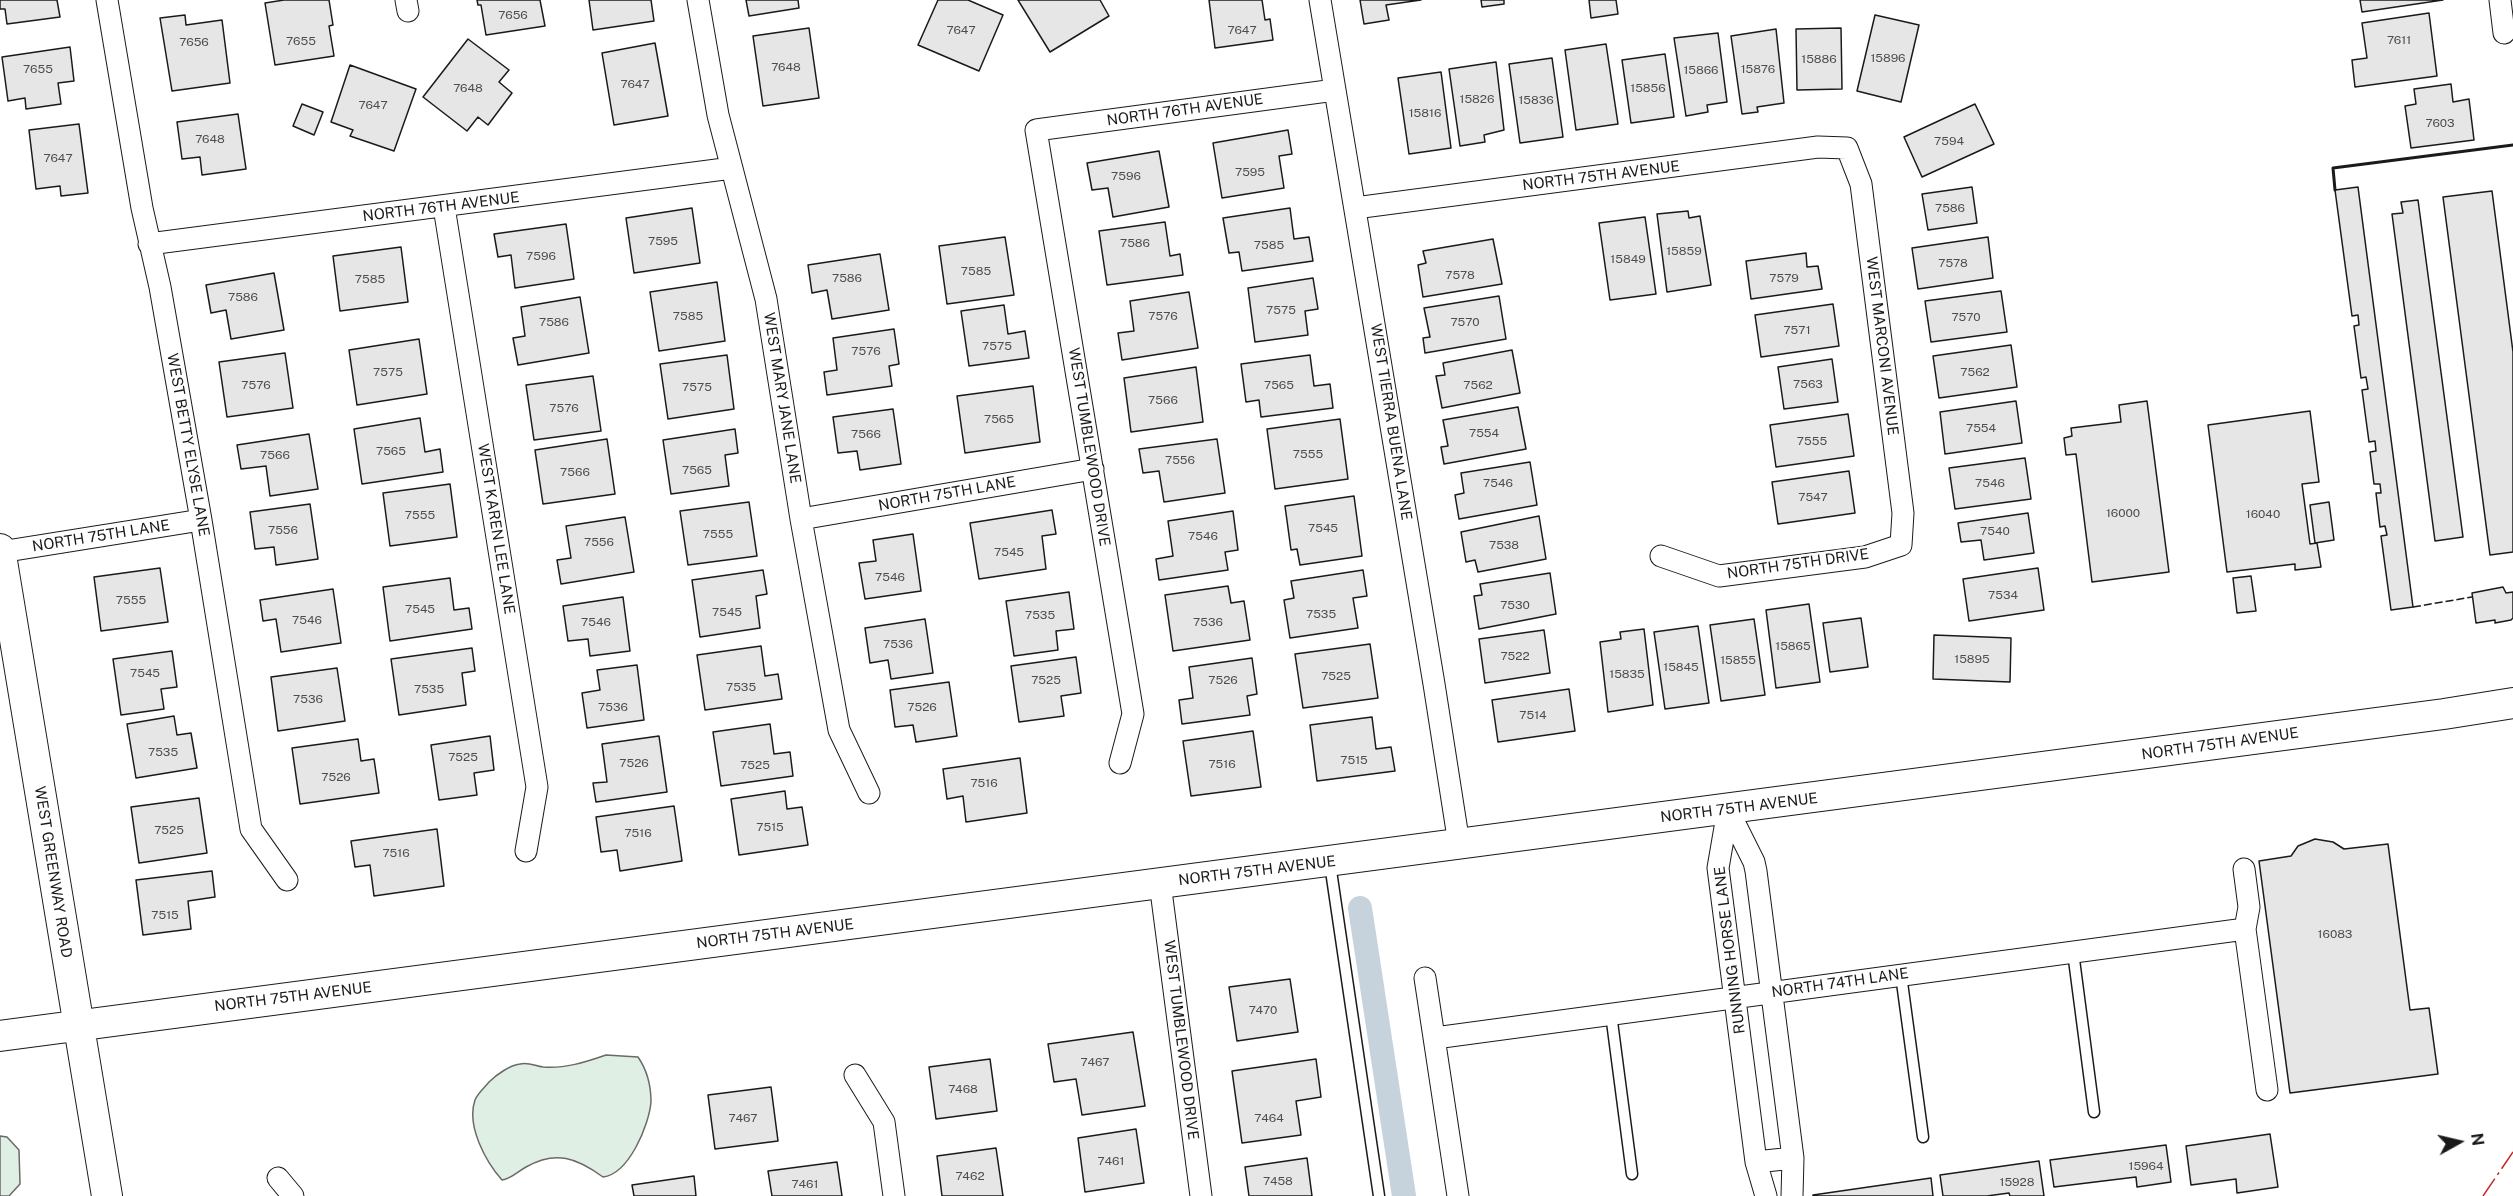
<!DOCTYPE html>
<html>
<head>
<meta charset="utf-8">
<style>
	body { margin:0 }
	#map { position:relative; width:2513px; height:1196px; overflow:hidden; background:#fff; font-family:"Public Sans",sans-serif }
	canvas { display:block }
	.north { position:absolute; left:2429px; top:1112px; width:60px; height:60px; -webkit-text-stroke:4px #fff; paint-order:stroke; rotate:82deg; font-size:16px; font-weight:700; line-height:24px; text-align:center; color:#1a1a1a }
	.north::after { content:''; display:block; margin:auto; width:21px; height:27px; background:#1a1a1a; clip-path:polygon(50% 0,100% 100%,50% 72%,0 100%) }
</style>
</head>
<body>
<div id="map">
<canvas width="2513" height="1196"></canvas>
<div class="north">N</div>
</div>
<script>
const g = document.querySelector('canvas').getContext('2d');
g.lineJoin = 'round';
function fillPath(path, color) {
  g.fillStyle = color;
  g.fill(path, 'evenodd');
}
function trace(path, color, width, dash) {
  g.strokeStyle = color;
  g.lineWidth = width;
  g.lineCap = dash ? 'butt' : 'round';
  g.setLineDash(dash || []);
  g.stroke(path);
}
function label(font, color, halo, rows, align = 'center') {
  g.font = font + ' "Public Sans",sans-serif';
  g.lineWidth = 4.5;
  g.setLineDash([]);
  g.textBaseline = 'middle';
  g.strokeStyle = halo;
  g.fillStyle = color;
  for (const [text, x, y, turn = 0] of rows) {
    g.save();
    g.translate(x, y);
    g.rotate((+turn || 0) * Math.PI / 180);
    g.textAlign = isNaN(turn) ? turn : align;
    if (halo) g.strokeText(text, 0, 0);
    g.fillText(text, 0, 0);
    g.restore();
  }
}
const green = new Path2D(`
	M606 1055 638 1057C647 1070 651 1086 651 1102 649 1125 629 1174 603 1177 577 1158 556 1150 526 1167 517 1172 511 1179 502 1180 486 1162 466 1126 475 1100 477 1094 485 1087 489 1082 496 1075 510 1065 520 1064 529 1062 535 1066 543 1067 564 1069 586 1062 606 1055Z
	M0 1136 7 1137 19 1150 20 1184 9 1196H0Z`);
fillPath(green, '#e0efe3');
trace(green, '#6a6a6a', 1.5);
trace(new Path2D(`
	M1360 908 1404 1196`), '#c6d2dc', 24);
const building = new Path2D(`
	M0 0H57L60 17 7 24 5 9H0Z
	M284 0H329L333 25 329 26 334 56 275 65 265 3Z
	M477 0H540L545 26 486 35 481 5H478Z
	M589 0H651L654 21 593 30Z
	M746 0H798L799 8 749 16Z
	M938 0H968L1003 15 979 71 918 45Z
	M1018 0H1100L1109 16 1050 52Z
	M1209 0H1262L1265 20 1270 19 1273 40 1215 48Z
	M1360 0H1421L1386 5 1389 20 1364 24Z
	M1481 0H1504V4L1482 7Z
	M1589 0H1616L1618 14 1591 18Z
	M2360 0H2443L2362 12Z
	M2429 13 2437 76 2355 87 2352 60 2367 58 2362 23Z
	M185 15 186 25 222 20 230 83 172 91 160 18Z
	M1875 15 1919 25 1901 102 1857 91Z
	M809 28 819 98 763 106 753 36Z
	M1841 28 1842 89 1797 90 1796 29Z
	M1776 29 1784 103 1757 107 1758 112 1742 114 1731 36Z
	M1718 33 1727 102 1707 105 1708 112 1686 116 1674 38Z
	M468 39 509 70 499 82 512 93 488 125 478 117 467 131 423 97Z
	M655 43 668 116 614 125 602 53Z
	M1606 44 1618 124 1576 130 1565 50Z
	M70 47 74 81 58 83 61 104 26 109 25 98 8 101 2 57Z
	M1665 54 1674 117 1631 123 1622 60Z
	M1552 58 1563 137 1520 143 1509 64Z
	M1496 62 1504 130 1484 135 1485 142 1460 146 1449 69Z
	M350 65 416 89 394 151 350 136 353 130 331 122Z
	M1441 72 1451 148 1409 154 1398 78Z
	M2451 84 2453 102 2469 99 2474 140 2411 148 2405 106 2416 104 2414 89Z
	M302 104 323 112 314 135 293 126Z
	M1975 104 1994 144 1922 177 1904 137Z
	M238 114 246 169 202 175 200 157 182 159 177 122Z
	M79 124 88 193 61 196 60 186 36 189 29 130Z
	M1288 130 1292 154 1279 156 1284 188 1222 198 1213 143Z
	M1159 151 1169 207 1113 217 1108 188 1092 190 1087 163Z
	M1972 187 1977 223 1928 230 1922 194Z
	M2358 187 2413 607 2391 610 2381 536 2387 535 2385 526 2380 527 2376 493H2381L2380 484H2374L2370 452 2376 451 2375 441 2369 442 2362 390 2368 389 2366 377 2361 378 2354 326 2359 325 2358 315 2352 316 2335 190Z
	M2492 191 2513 352V552L2490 555 2443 197Z
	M2418 200 2463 537 2435 541 2392 214 2403 213 2401 202Z
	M692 208 700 263 634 273 626 218Z
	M1290 208 1294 239 1309 237 1313 261 1242 271 1239 252 1229 253 1223 218Z
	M1688 211 1689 218 1700 216 1711 285 1667 292 1657 214Z
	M1645 217 1656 294 1610 300 1599 223Z
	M1165 222 1170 256 1180 254 1183 275 1107 285 1099 231Z
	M566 224 574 279 515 288 511 255 498 257 494 234Z
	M1005 237 1014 295 947 304 939 246Z
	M1988 237 1993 278 1918 289 1912 248Z
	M1493 239 1502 284 1423 297 1418 265 1426 263 1423 251Z
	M401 247 408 302 340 311 333 256Z
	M1806 253 1807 267 1818 266 1822 289 1751 299 1746 261Z
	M880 254 889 310 832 319 827 290 812 293 808 265Z
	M274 273 284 330 231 339 226 310 211 313 206 285Z
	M1313 278 1318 309 1305 311 1308 335 1255 342 1248 288Z
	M717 282 725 341 659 351 650 292Z
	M2001 291 2007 332 1931 342 1925 301Z
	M1189 292 1198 348 1122 360 1118 333 1134 331 1130 301Z
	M1499 296 1506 339 1425 353 1423 338 1430 337 1424 308Z
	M580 297 589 353 518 365 513 338 525 336 521 307Z
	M1833 304 1839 346 1761 357 1755 315Z
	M1004 305 1008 334 1025 331 1029 358 969 366 961 311Z
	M894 329 899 364 889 366 892 386 827 395 824 372 837 370 833 338Z
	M419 339 427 394 357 405 349 350Z
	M2011 345 2017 387 1939 398 1933 356Z
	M1512 350 1520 393 1442 408 1436 376 1445 375 1443 363Z
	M285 353 293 408 227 417 219 362Z
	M727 355 734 409 668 419 660 364Z
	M1310 355 1314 386 1330 384 1333 408 1261 417 1259 400 1246 402 1241 364Z
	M1832 359 1838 402 1784 409 1778 367Z
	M1196 367 1203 422 1131 432 1124 378Z
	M593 376 601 431 534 440 526 385Z
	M1033 386 1040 442 965 453 957 396Z
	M2016 401 2022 443 1945 454 1940 412Z
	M2147 401 2169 572 2092 582 2076 454 2066 455 2064 438 2072 436 2071 428 2121 422 2119 405Z
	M1518 407 1526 449 1444 464 1441 447 1448 446 1443 420Z
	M893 409 901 464 860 470 857 451 838 453 833 417Z
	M2310 411 2319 482 2302 484 2310 544 2317 543 2321 567 2295 570V564L2227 572 2208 425Z
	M1848 414 1854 456 1776 467 1770 425Z
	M420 418 425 452 440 449 443 472 362 484 354 429Z
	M1340 419 1348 479 1275 489 1267 429Z
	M735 429 738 453 725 455 729 486 671 494 663 440Z
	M309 434 318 489 270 496 266 466 241 469 237 445Z
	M607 439 615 494 543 504 535 450Z
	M1217 439 1225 493 1164 502 1159 471 1143 473 1139 449Z
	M2025 458 2031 499 1955 509 1949 468Z
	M1530 462 1537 505 1459 519 1455 495 1464 493 1461 473Z
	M1849 471 1855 513 1778 524 1772 482Z
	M450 484 457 537 390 546 383 493Z
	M1354 496 1362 556 1300 565 1297 549 1291 550 1285 506Z
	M749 502 757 556 688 565 680 511Z
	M2329 502 2334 540 2315 543 2310 505Z
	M310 504 318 559 276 565 274 547 255 549 250 512Z
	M1052 510 1056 534 1042 536 1046 569 979 579 970 523Z
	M1233 511 1238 550 1225 552 1228 570 1159 580 1156 559 1173 556 1168 521Z
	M2028 513 2034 553 1984 560 1981 540 1961 542 1958 523Z
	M1539 516 1546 559 1478 572 1475 560 1466 562 1461 532Z
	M625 517 634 572 561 584 557 560 571 558 566 526Z
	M913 534 921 591 865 599 859 563 876 561 873 540Z
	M160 568 168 622 101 631 94 577Z
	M2038 568 2044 610 1969 621 1963 579Z
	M763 570 767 594 756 596 760 628 700 637 692 580Z
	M1363 570 1367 596 1353 598 1358 628 1290 638 1284 600 1294 598 1291 581Z
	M1550 573 1556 614 1479 629 1474 596 1482 595 1480 584Z
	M2251 576 2256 611 2237 613 2233 578Z
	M450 578 454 610 469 608 472 629 390 641 383 587Z
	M1228 586 1231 603 1244 601 1250 640 1173 651 1165 595Z
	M2503 587 2506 593 2513 592V618L2511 620 2495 623V620L2476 623 2472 593Z
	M333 589 341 643 281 652 276 619 263 621 260 600Z
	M1069 592 1074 629 1056 631 1058 650 1014 656 1006 601Z
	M623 597 630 651 590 656 588 639 568 641 563 606Z
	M1809 604 1820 682 1776 688 1766 610Z
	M1861 618 1868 667 1830 672 1823 623Z
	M925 619 933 673 891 679 888 660 870 663 865 628Z
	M1754 619 1765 695 1721 701 1710 625Z
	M1698 626 1709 703 1665 709 1654 632Z
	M1644 629 1653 705 1608 712 1600 642 1621 639 1620 632Z
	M1544 630 1550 673 1485 683 1479 639Z
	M1934 635 2011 638 2010 682 1933 679Z
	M1370 644 1378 698 1303 708 1295 654Z
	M761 646 765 676 778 674 782 699 705 710 697 655Z
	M472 648 475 671 462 673 466 705 399 715 391 659Z
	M172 651 177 687 161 689 164 709 121 715 113 659Z
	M1076 657 1081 693 1061 696 1064 716 1019 722 1011 666Z
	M1252 658 1257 694 1247 696 1250 715 1182 724 1179 700 1193 698 1189 667Z
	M637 665 644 720 587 728 582 693 600 690 597 670Z
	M337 668 345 721 278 731 271 677Z
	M949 682 957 736 916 742 913 725 895 727 890 690Z
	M1569 689 1575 731 1498 742 1492 700Z
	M174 716 177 735 191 733 197 768 136 778 127 724Z
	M1372 717 1376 749 1391 747 1395 771 1317 781 1310 725Z
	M770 724 774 754 790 752 793 776 721 786 713 732Z
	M1253 731 1261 787 1191 796 1183 741Z
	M490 736 494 770 474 773 477 795 439 800 431 745Z
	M659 736 667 792 596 802 593 783 607 782 602 744Z
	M358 739 361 761 374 759 379 793 300 804 292 748Z
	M1020 758 1027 813 966 822 963 796 947 799 943 769Z
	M785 791 787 809 802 807 808 845 739 855 731 799Z
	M199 798 207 853 139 863 131 807Z
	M674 806 682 861 620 871 617 850 601 852 596 817Z
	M437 829 444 886 374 896 370 865 355 867 351 841Z
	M2315 839 2333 842 2344 849 2388 844 2410 1010 2429 1008 2438 1074 2290 1093 2259 861 2291 856 2298 846Z
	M212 871 215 897 188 901 191 929 143 935 136 880Z
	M1290 979 1298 1032 1237 1041 1229 987Z
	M1133 1032 1145 1106 1082 1115 1076 1079 1054 1082 1048 1044Z
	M990 1059 997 1111 936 1119 929 1067Z
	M1316 1059 1321 1097 1296 1101 1301 1135 1242 1143 1232 1071Z
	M771 1087 778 1141 715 1149 708 1095Z
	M1136 1129 1144 1183 1085 1192 1078 1138Z
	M2270 1134 2278 1187 2237 1193 2236 1179 2191 1185 2186 1146Z
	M2166 1145 2171 1182 2137 1187 2136 1177 2054 1187 2050 1160Z
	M996 1148 1003 1196H942L937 1156Z
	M1307 1158 1312 1196H1249L1245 1167Z
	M2039 1161 2044 1196H2010L2009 1193 1987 1196H1943L1940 1175Z
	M837 1162 842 1196H772L768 1171Z
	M694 1176 696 1196H634L632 1185Z
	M1931 1178 1933 1196H1813V1195Z`);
fillPath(building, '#e6e6e6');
trace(building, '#1a1a1a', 1.5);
const lane = new Path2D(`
	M1330 864 1379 1196
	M2073 952 2094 1112
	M1901 975 1923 1137
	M1611 1014 1632 1174`);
const street = new Path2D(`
	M107 0 142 208 160 287 201 520 251 829 287 880
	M406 0 408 11
	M698 0 718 115 766 299 801 519 839 730 869 793
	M1320 0 1434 684 1459 844
	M2500 0 2504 33
	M444 207 537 787 526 851
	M1355 208 1818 147 1847 148 1861 184 1903 513 1901 545 1865 557 1719 576 1661 556
	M149 244 732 168
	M801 519 1093 469
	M1 552 201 520
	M1120 763 1133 714 1036 130 1335 90
	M1728 810 1754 862 1756 871 1793 1158 1792 1196
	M1728 810 1718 868 1756 1162 1766 1196
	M2244 869 2249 907 2245 929 2267 1090
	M1160 883 1201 1196
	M1425 978 1458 1196
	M1435 1038 2245 929
	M855 1075 884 1122 894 1196
	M1756 1162 1793 1158
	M278 1178 293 1196`);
const secondary = new Path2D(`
	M0 549 107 1196
	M0 1036 2444 714 2513 703`);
trace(lane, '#1a1a1a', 13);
trace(street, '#1a1a1a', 23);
trace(secondary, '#1a1a1a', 32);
trace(lane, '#fff', 10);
trace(street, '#fff', 21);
trace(secondary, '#fff', 30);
trace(new Path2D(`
	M2413 607 2472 597`), '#1a1a1a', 1.5, [8, 3]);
trace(new Path2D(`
	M2335 190 2333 168 2513 145`), '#1a1a1a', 3);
trace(new Path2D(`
	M2483 1196 2513 1152`), '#c62828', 1.5, [21, 4.5, 3, 4.5]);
label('12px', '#4d4d4d', null, [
	["7656",513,15],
	["7647",961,30],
	["7647",1242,30],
	["7611",2399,40],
	["7655",301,41],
	["7656",194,42],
	["15896",1888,58],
	["15886",1819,59],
	["7648",786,67],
	["7655",38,69],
	["15876",1758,69],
	["15866",1701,70],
	["7647",635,84],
	["7648",468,88],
	["15856",1648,88],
	["15826",1477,99],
	["15836",1536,100],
	["7647",373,105],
	["15816",1425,113],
	["7603",2440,123],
	["7648",210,139],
	["7594",1949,141],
	["7647",58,158],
	["7595",1250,172],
	["7596",1126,176],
	["7586",1950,208],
	["7595",663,241],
	["7586",1135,243],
	["7585",1269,245],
	["15859",1684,251],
	["7596",541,256],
	["15849",1628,259],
	["7578",1953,263],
	["7585",976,271],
	["7578",1460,275],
	["7586",847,278],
	["7579",1784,278],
	["7585",370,279],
	["7586",243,297],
	["7575",1281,310],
	["7585",688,316],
	["7576",1163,316],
	["7570",1966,317],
	["7586",554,322],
	["7570",1465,322],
	["7571",1797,330],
	["7575",997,346],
	["7576",866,351],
	["7575",388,372],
	["7562",1975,372],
	["7563",1808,384],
	["7576",256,385],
	["7565",1279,385],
	["7562",1478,385],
	["7575",697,387],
	["7566",1163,400],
	["7576",564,408],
	["7565",999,419],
	["7554",1981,428],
	["7554",1484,433],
	["7566",866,434],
	["7555",1812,441],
	["7565",391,451],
	["7555",1308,454],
	["7566",275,455],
	["7556",1180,460],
	["7565",697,470],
	["7566",575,472],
	["7546",1498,483],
	["7546",1990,483],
	["7547",1813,497],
	["16000",2123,513],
	["16040",2263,514],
	["7555",420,515],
	["7545",1323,528],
	["7556",283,530],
	["7540",1995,531],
	["7555",718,534],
	["7546",1203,536],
	["7556",599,542],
	["7538",1504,545],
	["7545",1009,552],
	["7546",890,577],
	["7534",2003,595],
	["7555",131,600],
	["7530",1515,605],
	["7545",420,609],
	["7545",727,612],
	["7535",1321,614],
	["7535",1040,615],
	["7546",307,620],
	["7546",596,622],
	["7536",1208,622],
	["7536",898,644],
	["15865",1793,646],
	["7522",1515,656],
	["15895",1972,659],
	["15855",1738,660],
	["15845",1681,667],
	["7545",145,673],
	["15835",1627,674],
	["7525",1336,676],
	["7525",1046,680],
	["7526",1223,680],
	["7535",741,687],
	["7535",429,689],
	["7536",308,699],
	["7536",613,707],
	["7526",922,707],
	["7514",1533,715],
	["7535",163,752],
	["7525",463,757],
	["7515",1354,760],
	["7526",634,763],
	["7516",1222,764],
	["7525",755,765],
	["7526",336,777],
	["7516",984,783],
	["7515",770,827],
	["7525",169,830],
	["7516",638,833],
	["7516",396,853],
	["7515",165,915],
	["16083",2335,934],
	["7470",1263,1010],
	["7467",1095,1062],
	["7468",963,1089],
	["7467",743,1118],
	["7464",1269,1118],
	["7461",1111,1161],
	["15964",2146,1166],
	["7462",970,1176],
	["7458",1278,1181],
	["15928",2017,1182],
	["7461",805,1184]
]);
label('15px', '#1a1a1a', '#fff', [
	["NORTH 76TH AVENUE",1185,110,-8],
	["NORTH 75TH AVENUE",1601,176,-7],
	["NORTH 76TH AVENUE",441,207,-7],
	["WEST MARCONI AVENUE",1882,346,83],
	["WEST MARY JANE LANE",782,398,81],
	["WEST TIERRA BUENA LANE",1391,422,81],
	["WEST BETTY ELYSE LANE",188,445,80],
	["WEST TUMBLEWOOD DRIVE",1089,447,81],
	["NORTH 75TH LANE",947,494,-10],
	["WEST KAREN LEE LANE",496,529,81],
	["NORTH 75TH LANE",101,536,-9],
	["NORTH 75TH DRIVE",1798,564,-8],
	["NORTH 75TH AVENUE",2220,744,-8],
	["NORTH 75TH AVENUE",1739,808,-7],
	["NORTH 75TH AVENUE",1257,871,-7],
	["WEST GREENWAY ROAD",53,872,81],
	["NORTH 75TH AVENUE",775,934,-7],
	["RUNNING HORSE LANE",1730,950,-97],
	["NORTH 74TH LANE",1840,983,-8],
	["NORTH 75TH AVENUE",293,997,-7],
	["WEST TUMBLEWOOD DRIVE",1181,1040,83]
]);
</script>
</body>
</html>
